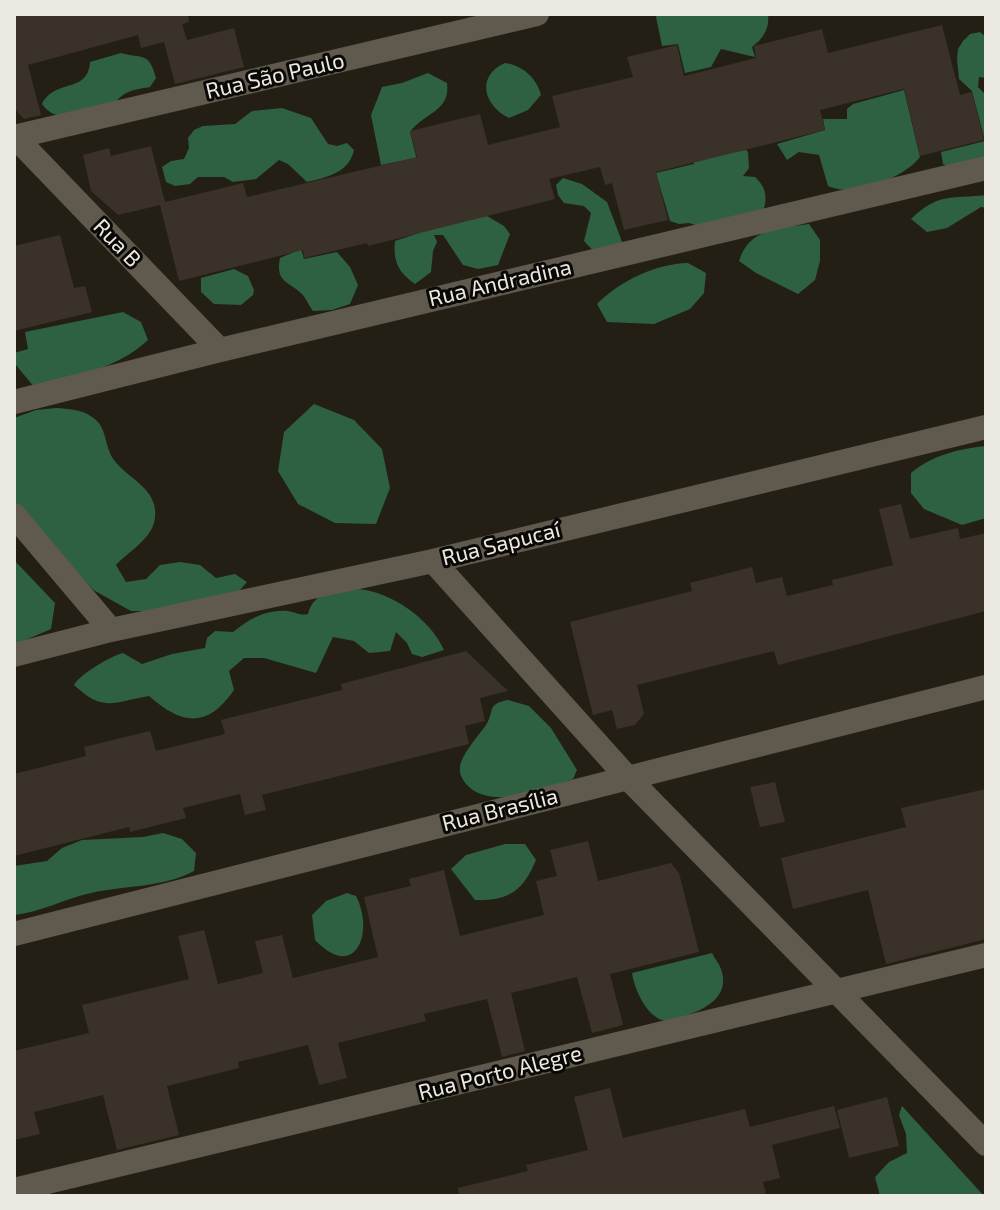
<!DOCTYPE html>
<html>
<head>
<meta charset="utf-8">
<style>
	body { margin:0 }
	#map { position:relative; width:1000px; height:1210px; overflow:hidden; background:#241f15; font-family:"Exo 2",sans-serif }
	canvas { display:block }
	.frame { position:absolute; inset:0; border:16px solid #ece8e2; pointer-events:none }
</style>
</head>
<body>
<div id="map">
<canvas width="1000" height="1210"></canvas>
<div class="frame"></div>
</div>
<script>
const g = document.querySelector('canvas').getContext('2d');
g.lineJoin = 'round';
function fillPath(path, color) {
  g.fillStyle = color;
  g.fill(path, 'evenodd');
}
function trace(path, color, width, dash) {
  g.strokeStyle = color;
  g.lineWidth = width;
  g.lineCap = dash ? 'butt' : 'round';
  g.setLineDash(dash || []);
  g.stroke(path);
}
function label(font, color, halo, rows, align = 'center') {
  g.font = font + ' "Exo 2",sans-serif';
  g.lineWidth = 6;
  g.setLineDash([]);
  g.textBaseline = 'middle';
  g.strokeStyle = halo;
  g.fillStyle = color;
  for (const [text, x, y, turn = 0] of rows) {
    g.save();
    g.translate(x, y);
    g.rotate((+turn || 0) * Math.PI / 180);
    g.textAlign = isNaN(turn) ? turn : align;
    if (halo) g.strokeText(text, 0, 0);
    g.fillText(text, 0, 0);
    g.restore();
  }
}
fillPath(new Path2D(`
	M658 14H768C770 28 763 39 752 47L755 57 721 49 711 67 685 73 678 44 662 46 656 17Z
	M980 32 986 37V78L979 77 978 87 986 95V165L952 168 943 164 941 152 985 141 972 91 959 79 957 59 958 49 963 41 970 34Z
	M121 53C142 59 149 51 156 78L150 87C127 91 124 91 109 110 86 113 57 126 42 104 55 78 88 94 90 62Z
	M505 63C522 65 537 78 541 95L528 110 509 118C483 105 476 76 505 63Z
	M428 73 447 83C451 112 423 113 410 132L434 228 487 216 504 226 510 234 498 265 478 269 463 265 443 235H434L437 242 433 251 431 272 415 284C398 272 393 261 395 241L419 233 401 161 381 165 371 115 382 87 402 83Z
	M904 90 920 157C904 178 853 198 828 186L819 155 799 152 787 160 777 144 825 130 823 119H847V109L853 104Z
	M282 108 311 118 328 144 337 146 347 143 354 150C349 173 327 177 307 182L288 164 279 160 256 179 233 182 224 177H198L190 184 175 186 166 182 162 167 171 161 184 159 189 148 188 138 194 130 203 126 235 124 252 111Z
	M683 117 714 156 746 150 748 152 749 168 743 176 755 177C767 188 768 199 762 214L709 229 689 223 679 224 670 221 656 173 694 164Z
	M563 178 582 184 607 202 624 247 598 256 584 241 591 213 584 206 564 203 558 195 556 185Z
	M986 195V208L981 207 947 228 927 232 911 219C939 192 952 199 986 195Z
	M809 224 820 240V261L815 280 798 294 756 273 739 261C749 228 780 228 809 224Z
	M301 249 304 259 337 252 350 267 358 285 350 304 332 310 313 311C309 306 306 298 302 294 289 281 275 283 280 258Z
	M688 263 706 273 704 293 690 309 654 324 607 322 597 304C620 281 655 264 688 263Z
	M234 269 248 276 254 290 253 295 241 305 214 304 201 292V278Z
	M123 312 141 322 148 340C117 369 75 376 35 388L15 364 14 353 28 349 25 332Z
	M314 404 354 420 382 449 390 488 376 524 335 523 298 504 278 471 284 432Z
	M56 408C69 409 81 409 92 417 108 427 104 447 114 460 128 479 159 489 155 518 153 538 128 552 116 565L126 582 146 579 160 565 180 562 200 565 216 578 235 574 247 582 233 598 152 611H131L95 591 50 548 14 500V418L36 410Z
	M986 446V518L962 525 924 509 911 493V473C933 455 958 449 986 446Z
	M14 560 55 603 51 629 14 645Z
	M358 589C392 592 430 619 444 650L422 657 412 654 407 643 396 632 390 651 369 653 354 641 333 637 316 673 264 658H244L229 671 234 690C207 729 182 725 149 696 113 702 104 713 74 685 80 674 111 656 123 653L142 664 172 654 205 648 207 638 215 631 233 632C249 619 266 609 288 611 296 612 299 616 308 614 314 590 336 592 358 589Z
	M508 700 529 706 551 728 577 770 573 779C544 790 490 811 466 784 462 779 459 773 460 767 461 755 479 735 486 725 495 711 486 704 508 700Z
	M163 833 182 839 196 853 194 871C162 888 126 885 91 893 64 899 41 912 14 915V866L47 861 62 848 82 840 143 837Z
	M505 844H525L536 860C523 891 509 901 475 900L451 869 466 855Z
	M347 893 356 896C375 933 355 982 315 940L312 915 326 901Z
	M712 953C714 958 719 963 721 969 731 996 705 1010 684 1016 679 1017 671 1021 666 1021 647 1019 634 988 632 973Z
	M902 1106 984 1196H880L875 1177 889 1162 907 1153 906 1134 899 1115Z`), '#2e6042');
fillPath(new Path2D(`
	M14 14H188L189 22 182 24 187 40 234 28 244 67 175 84 164 42 141 48 138 35 28 65 41 115 24 119 14 108Z
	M942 25 960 95 972 92 984 140 920 156 904 89 820 110 825 130 656 172 668 220 624 230 612 183 605 185 600 167 549 179 555 199 368 246 367 243 304 258 303 250 179 281 160 205 118 215 91 191 83 155 109 148 111 156 151 146 165 202 243 183 247 197 417 157 410 131 480 114 488 145 560 127 552 96 633 77 627 57 677 45 684 76 756 58 754 46 822 29 828 53Z
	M60 235 74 288 85 286 92 312 14 331V246Z
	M901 504 910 539 958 528 960 539 986 533V611L778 665 774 651 637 685 644 714 635 725 617 729 612 710 593 715 570 622 692 591 690 583 752 567 756 583 782 577 787 596 833 585 832 580 893 565 879 509Z
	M466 651 508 691 480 698 485 721 465 726 469 744 262 795 266 810 245 815 240 794 183 808 186 818 130 832 129 827 14 856V774L86 756 84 747 150 731 156 751 225 734 221 720 342 690 341 684Z
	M775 782 785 822 760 827 750 787Z
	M986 789V939L886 964 868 890 793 909 781 858 906 827 901 808Z
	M588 841 598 881 671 863 679 873 699 952 610 974 623 1025 592 1033 577 977 511 993 525 1051 502 1057 487 999 424 1014 426 1021 338 1043 347 1078 319 1085 308 1045 238 1062 239 1068 167 1086 179 1135 117 1150 103 1095 34 1112 40 1134 14 1140V1051L89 1033 82 1005 189 979 178 936 204 930 218 984 263 973 255 941 282 935 293 978 378 957 364 897 411 886 409 879 444 870 460 936 544 915 536 881 557 876 550 850Z
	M610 1088 623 1138 745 1109 750 1127 834 1106 840 1128 772 1145 780 1178 763 1182 766 1193 755 1196H459L458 1188 528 1171 526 1165 588 1150 574 1097Z
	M887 1097 899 1146 849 1158 837 1110Z`), '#3a3129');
trace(new Path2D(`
	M14 136 220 350
	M14 137 537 14
	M14 402 220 350 986 168
	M14 515 111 630
	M433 561 627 777 986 1144
	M14 655 111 630 433 561 986 427
	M14 934 986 687
	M14 1190 986 955`), '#60594e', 24);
label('22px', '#ece8e2', '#0b0906', [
	["Rua São Paulo",275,76,-13],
	["Rua B",117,243,46],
	["Rua Andradina",500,283,-13],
	["Rua Sapucaí",501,544,-14],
	["Rua Brasília",500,810,-14],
	["Rua Porto Alegre",500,1073,-14]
]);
</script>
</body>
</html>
